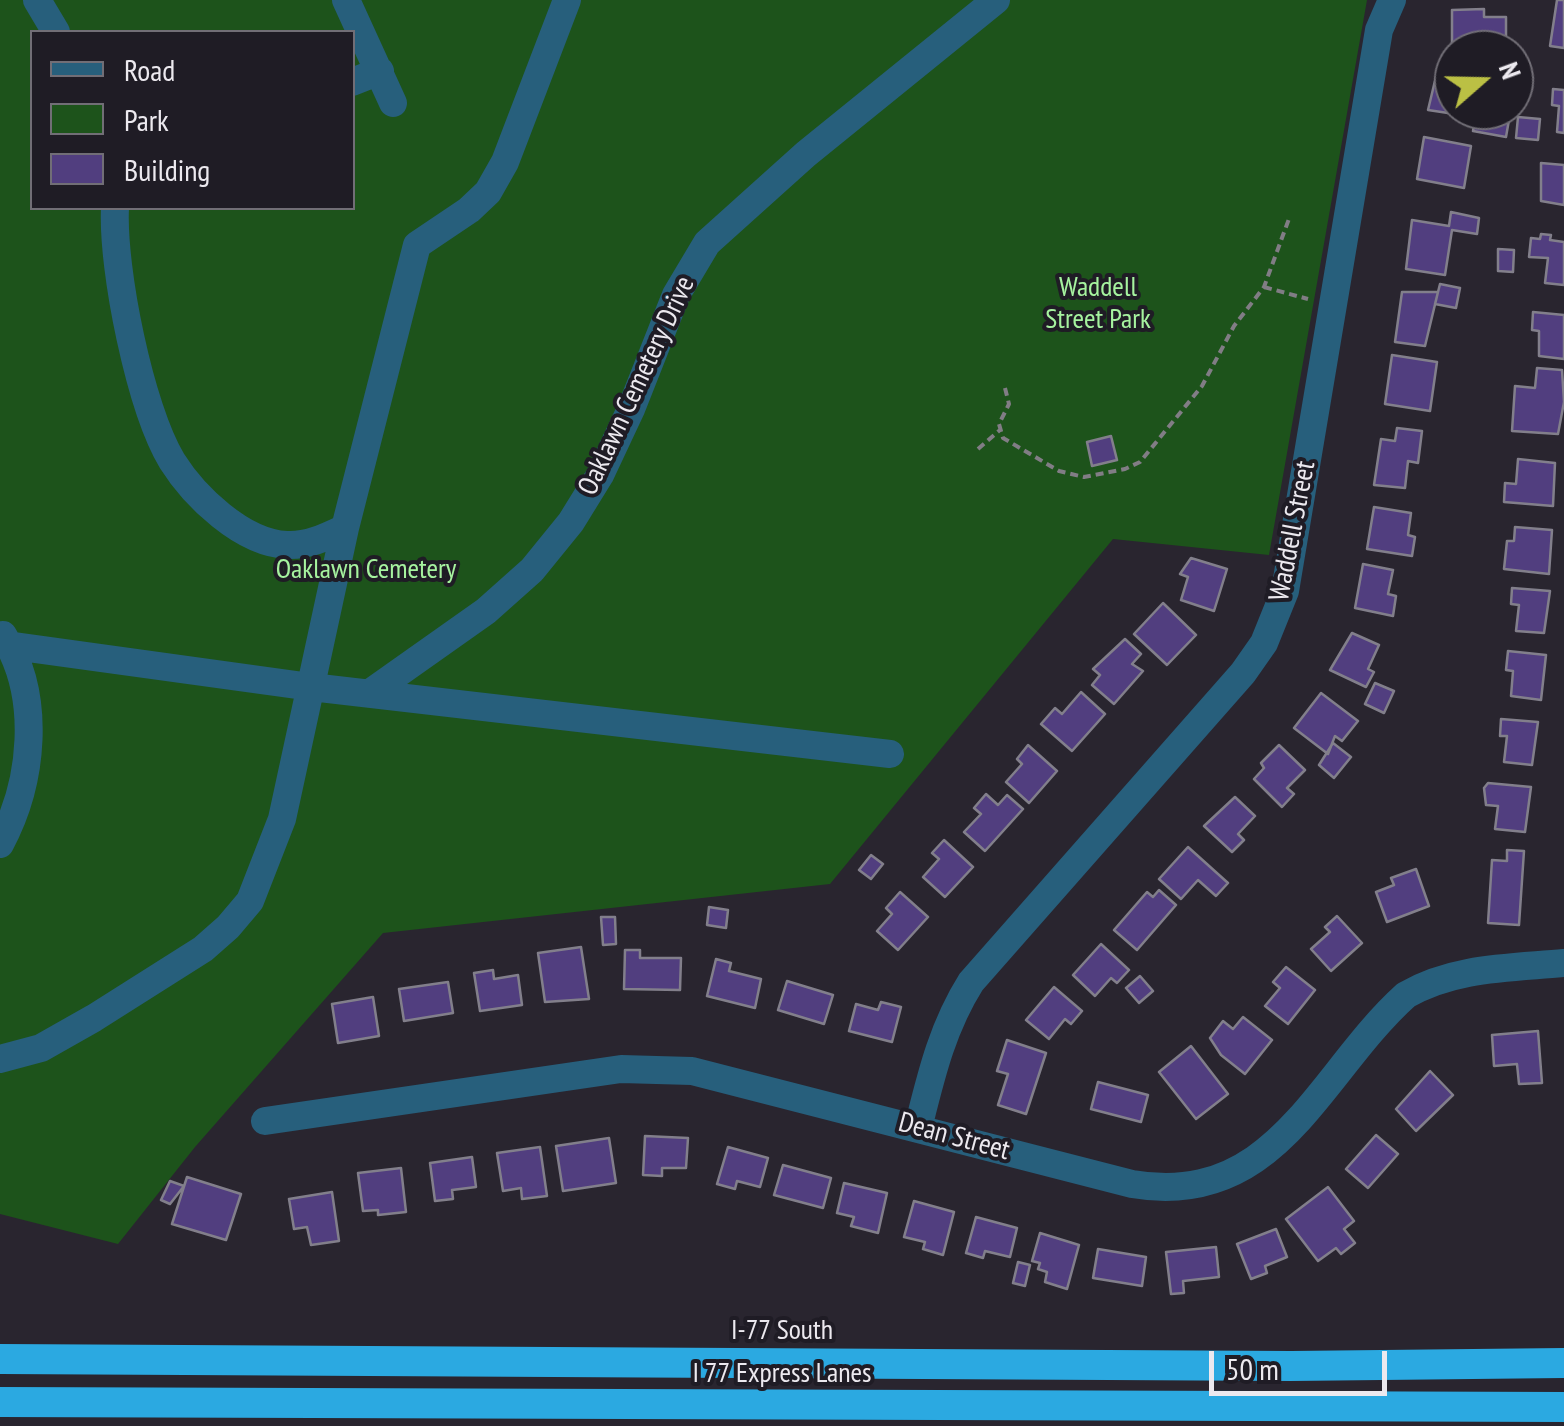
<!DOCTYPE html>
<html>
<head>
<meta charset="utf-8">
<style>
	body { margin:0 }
	#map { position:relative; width:1564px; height:1426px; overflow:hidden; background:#29252f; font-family:"PT Sans Narrow",sans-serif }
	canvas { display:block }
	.legend { position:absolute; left:30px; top:30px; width:325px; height:180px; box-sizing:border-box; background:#1f1c25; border:2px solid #716e76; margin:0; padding:12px 18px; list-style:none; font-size:30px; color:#ece9ef }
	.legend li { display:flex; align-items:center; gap:20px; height:50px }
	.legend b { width:50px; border:2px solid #716e76 }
	.north { position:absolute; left:1434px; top:30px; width:100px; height:100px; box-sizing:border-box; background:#1f1c25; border:2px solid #716e76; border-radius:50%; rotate:70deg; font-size:28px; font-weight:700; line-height:40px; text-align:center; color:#ece9ef }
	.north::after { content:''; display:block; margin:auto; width:35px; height:45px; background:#bbc044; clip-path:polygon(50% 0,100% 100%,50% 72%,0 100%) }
	.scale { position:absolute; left:1209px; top:1351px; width:178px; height:45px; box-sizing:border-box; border:5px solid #ece9ef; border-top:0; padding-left:12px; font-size:30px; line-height:35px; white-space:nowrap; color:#ece9ef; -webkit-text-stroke:8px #1f1c25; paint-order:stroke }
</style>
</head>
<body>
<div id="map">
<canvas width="1564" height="1426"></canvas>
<ul class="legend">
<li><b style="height:12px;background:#275f7c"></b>Road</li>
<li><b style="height:28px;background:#1d531b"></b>Park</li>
<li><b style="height:28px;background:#513e7f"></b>Building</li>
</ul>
<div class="north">N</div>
<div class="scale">50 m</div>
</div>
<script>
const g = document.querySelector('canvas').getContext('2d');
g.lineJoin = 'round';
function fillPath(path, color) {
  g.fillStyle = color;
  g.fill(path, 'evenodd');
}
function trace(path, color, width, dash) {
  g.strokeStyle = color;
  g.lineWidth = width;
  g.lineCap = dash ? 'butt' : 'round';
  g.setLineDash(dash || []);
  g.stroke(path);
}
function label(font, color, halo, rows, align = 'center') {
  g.font = font + ' "PT Sans Narrow",sans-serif';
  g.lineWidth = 8;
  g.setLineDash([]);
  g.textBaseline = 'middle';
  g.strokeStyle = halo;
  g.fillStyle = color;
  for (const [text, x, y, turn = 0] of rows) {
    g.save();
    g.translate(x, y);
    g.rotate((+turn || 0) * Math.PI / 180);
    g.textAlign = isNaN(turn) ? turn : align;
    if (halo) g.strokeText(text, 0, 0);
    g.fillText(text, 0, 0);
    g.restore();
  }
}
fillPath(new Path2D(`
	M0 0H1367L1269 555 1113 539 830 884 383 933 195 1147 118 1244 0 1214ZM32 32H352V208H32Z`), '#1d531b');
const building = new Path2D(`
	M1557 0H1564V48L1550 46Z
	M1484 9V17H1506V46L1452 47V10Z
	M1439 64 1454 67V110H1468V116L1428 110Z
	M1553 89 1564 90V133L1557 132 1559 106 1552 105Z
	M1477 110 1510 114 1506 137 1473 131Z
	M1518 117 1540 119 1538 140 1516 138Z
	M1424 137 1471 146 1464 188 1417 179Z
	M1541 163 1564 165V205L1541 201Z
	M1451 212 1479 218 1477 234 1452 230 1445 275 1406 269 1412 220 1449 226Z
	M1541 234 1551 235 1550 240 1564 242V285L1545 283 1548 258 1529 257 1531 238 1540 239Z
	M1498 249 1514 250 1513 272 1498 271Z
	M1440 284 1460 288 1456 308 1435 304Z
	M1402 292H1438L1425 346 1395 342Z
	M1533 312 1564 315V359L1539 356V331L1532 330Z
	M1392 355 1437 362 1430 411 1385 404Z
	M1537 368 1562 370 1564 402 1558 434 1512 431 1515 386 1535 388Z
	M1397 428 1422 431 1418 463 1408 461 1405 488 1374 485 1381 439 1395 441Z
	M1111 436 1117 460 1092 466 1087 442Z
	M1518 459 1555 463 1553 506 1504 502 1505 483 1516 484Z
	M1374 507 1411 513 1408 535 1415 537 1412 556 1367 549Z
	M1515 527 1552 530 1549 574 1504 569 1507 541H1514Z
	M1191 558 1227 569 1214 611 1181 600 1188 577 1180 574Z
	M1363 564 1393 570 1388 594 1396 596 1393 616 1355 608Z
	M1512 588 1550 591 1544 633 1516 631 1519 605 1511 604Z
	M1163 603 1196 635 1167 665 1134 634Z
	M1352 633 1379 645 1368 669 1374 672 1366 687 1330 670Z
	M1125 639 1141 654 1132 664 1143 671 1114 704 1092 685 1100 675 1093 669Z
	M1508 651 1546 655 1541 700 1511 696 1513 671 1506 670Z
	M1375 683 1394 691 1384 713 1365 704Z
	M1081 692 1105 714 1072 751 1041 724 1055 708 1062 714Z
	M1321 693 1358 721 1342 741 1335 736 1328 754 1294 728Z
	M1501 719 1538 722 1532 765 1504 762 1507 736H1500Z
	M1333 743 1351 757 1334 778 1319 765Z
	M1028 745 1057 771 1029 803 1006 782 1022 764 1017 759Z
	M1279 745 1305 770 1287 788 1294 794 1282 807 1254 779 1264 768 1261 763Z
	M1488 783 1531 787 1525 832 1495 829 1498 806 1486 805 1484 788Z
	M986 794 998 805 1007 795 1023 809 985 851 964 832 981 814 974 808Z
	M1235 797 1255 816 1238 834 1244 840 1232 852 1204 826Z
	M944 840 973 867 945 897 923 877 939 859 932 853Z
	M1188 847 1228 883 1216 896 1198 880 1181 899 1159 879Z
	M1507 850 1524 851 1519 925 1488 923 1492 860 1507 861Z
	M871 855 883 864 871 879 859 870Z
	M1416 869 1429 906 1387 922 1376 892 1394 885 1391 878Z
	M1159 890 1176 905 1137 950 1114 930 1147 892 1153 897Z
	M900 892 928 917 898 950 877 931 892 914 886 908Z
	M709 907 728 910 726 928 707 925Z
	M1337 916 1362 943 1331 971 1311 949 1330 932 1325 927Z
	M601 917H615L616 944 603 945Z
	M1101 944 1129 970 1117 983 1111 978 1095 996 1073 975Z
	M581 947 589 999 545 1002 538 953Z
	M625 950H640V958H681L680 990 624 989Z
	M716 959 731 963 729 971 761 979 755 1008 707 996Z
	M1286 967 1315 990 1288 1024 1265 1006 1280 988 1273 982Z
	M493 970 494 979 518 975 522 1005 480 1011 474 973Z
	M1140 976 1153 991 1139 1003 1126 988Z
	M787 981 833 995 824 1024 778 1010Z
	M448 982 453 1013 404 1021 399 989Z
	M1054 987 1082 1011 1071 1024 1065 1019 1049 1039 1026 1020Z
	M373 997 379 1036 338 1043 332 1004Z
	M881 1002 901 1007 892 1042 849 1031 856 1004 878 1010Z
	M1243 1017 1272 1040 1245 1074 1221 1055 1210 1038 1223 1021 1233 1029Z
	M1538 1031 1542 1083 1519 1084 1517 1064 1494 1066 1492 1035Z
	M1007 1040 1046 1053 1026 1114 998 1105 1008 1074 997 1071Z
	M1191 1046 1228 1094 1196 1119 1159 1072Z
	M1430 1071 1453 1095 1416 1131 1396 1109Z
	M1098 1082 1148 1095 1141 1122 1091 1109Z
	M1376 1135 1398 1154 1368 1188 1346 1169Z
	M645 1136 688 1138 686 1168H662V1176L643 1175Z
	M609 1138 616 1183 563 1191 556 1146Z
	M540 1147 547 1196 522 1199 521 1188 503 1191 497 1153Z
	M728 1147 768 1158 760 1187 737 1181 735 1189 717 1184Z
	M472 1157 476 1187 452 1190 453 1199 435 1201 430 1163Z
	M783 1165 831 1178 823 1208 774 1195Z
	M401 1168 406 1212 378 1215V1210L363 1211 358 1173Z
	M187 1177 241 1194 226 1240 172 1224Z
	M170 1181 184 1186 170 1204 161 1200Z
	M844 1183 887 1193 878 1233 851 1226 854 1217 837 1213Z
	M1328 1187 1354 1221 1344 1229 1355 1243 1341 1254 1336 1248 1318 1261 1286 1219Z
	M332 1192 339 1241 311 1245 307 1227 294 1229 289 1199Z
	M914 1201 954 1212 943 1255 923 1249 925 1242 904 1237Z
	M976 1217 1017 1228 1010 1257 985 1251 983 1258 966 1253Z
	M1276 1229 1287 1257 1265 1266 1267 1273 1251 1279 1237 1244Z
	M1040 1233 1079 1245 1067 1289 1045 1282 1047 1272 1038 1269 1040 1263 1032 1261Z
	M1216 1247 1219 1277 1183 1281 1184 1293 1171 1294 1166 1252Z
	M1098 1249 1146 1257 1142 1286 1093 1278Z
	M1018 1262 1030 1265 1025 1286 1013 1283Z`);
fillPath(building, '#513e7f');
trace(building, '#827f8b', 2.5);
trace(new Path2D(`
	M1264 287 1308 299
	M1005 388 1009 404 999 424 1003 438 1059 471 1084 477 1125 469 1140 462 1202 386 1234 326 1264 287 1290 216
	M978 449 1000 430`), '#817d85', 4, [8, 5]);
trace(new Path2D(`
	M37 0 56 32
	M346 0 393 103
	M352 82 380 71
	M115 208C112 269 140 408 172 461 194 496 242 543 287 545 308 546 326 537 345 528
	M0 644 311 687 890 754
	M370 693 486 611 532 570 571 522 600 475 631 409 676 295 707 243 806 154 996 0
	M0 844C33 783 42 696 3 635
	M0 1059 41 1048 94 1018 203 949 228 927 250 901 282 819 345 528 417 245 469 210 488 192 505 162 567 0
	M265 1121 621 1069 692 1071 1132 1184C1277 1209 1318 1074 1406 995 1454 967 1510 968 1564 963
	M918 1128C931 1076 942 1028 971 982L1243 673 1264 643 1285 591 1379 30 1392 0`), '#275f7c', 28);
trace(new Path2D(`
	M0 1359 1291 1366 1564 1363
	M0 1402 1564 1407`), '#2ba9e1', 30);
label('28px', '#a6f39f', '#1f1c25', [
	["Waddell",1098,288],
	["Street Park",1098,320],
	["Oaklawn Cemetery",366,570]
]);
label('28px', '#ece9ef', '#1f1c25', [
	["Oaklawn Cemetery Drive",637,386,-65],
	["Waddell Street",1293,531,-79],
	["Dean Street",954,1137,15],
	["I-77 South",782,1331],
	["I 77 Express Lanes",782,1374]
]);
</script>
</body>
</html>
